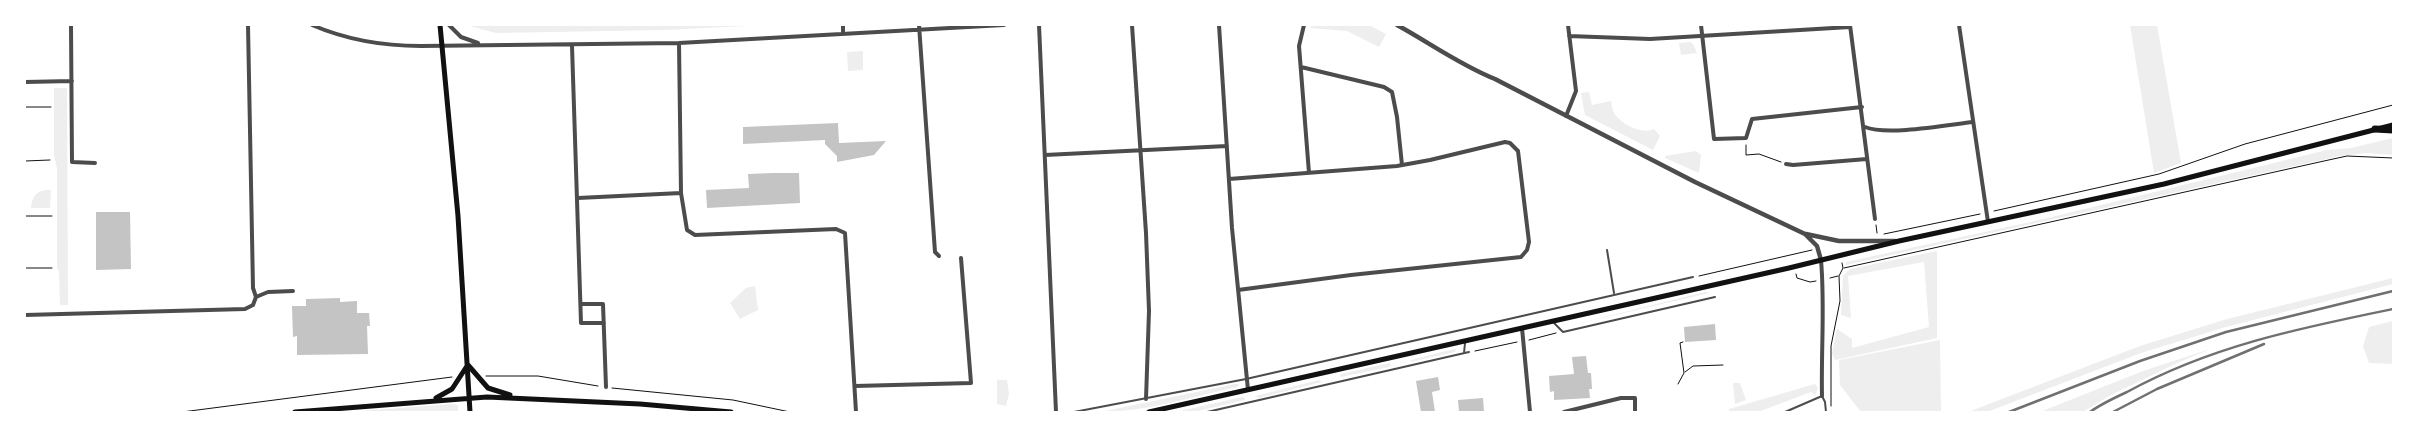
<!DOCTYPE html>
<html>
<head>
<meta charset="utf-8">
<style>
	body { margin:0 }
	#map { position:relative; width:2418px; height:437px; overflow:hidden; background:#fff; font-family:"Times New Roman",serif }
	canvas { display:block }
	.frame { position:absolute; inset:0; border:26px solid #fff; pointer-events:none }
</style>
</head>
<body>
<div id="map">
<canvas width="2418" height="437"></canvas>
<div class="frame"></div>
</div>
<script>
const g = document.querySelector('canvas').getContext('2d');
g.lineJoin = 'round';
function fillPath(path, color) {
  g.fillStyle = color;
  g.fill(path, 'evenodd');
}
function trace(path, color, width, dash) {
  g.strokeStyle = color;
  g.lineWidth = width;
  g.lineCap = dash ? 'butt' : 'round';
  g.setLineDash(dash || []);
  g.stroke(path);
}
fillPath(new Path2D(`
	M466 25H768L663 30 496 33Z
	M1311 25H1369L1386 34 1379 47 1347 31 1310 28Z
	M2130 25H2157L2181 163 2154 173Z
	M1690 42 1693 44 1697 53 1681 55 1679 43Z
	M863 51V70L848 71 847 52Z
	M54 88H67L68 305H60L59 271 57 268V168L54 155Z
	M1589 92 1592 105 1611 101C1612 105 1612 110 1614 113 1621 124 1641 135 1654 129L1660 136 1653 150 1585 115 1581 93Z
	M2393 138V155L2366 153 2340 156 1846 265V262L2035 221 2327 150 2351 148Z
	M1696 151 1701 155 1699 173 1665 158V156Z
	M51 190 50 208H31C32 195 38 189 51 190Z
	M1937 251V338L1835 360 1832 353 1837 329 1852 339V348L1929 327 1924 262 1848 276 1851 318 1841 315 1843 276 1850 269Z
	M2393 278V284L2226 327 2141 353 1987 412H1968L2140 346 2227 319Z
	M755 286 758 310 740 319 730 303 746 288Z
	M1705 292 1709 293 1564 327Z
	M2393 321V364L2369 363 2363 346 2369 327Z
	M1940 340 1941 412H1861L1840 385 1839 360Z
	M2213 348 2175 364 2109 396 2083 412H2040L2143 371Z
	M1454 349 1456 350 1455 352 1410 362 1411 360Z
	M1389 363 1391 364 1390 367 1340 377 1341 374Z
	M997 380H1007L1009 394 1006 406 997 404Z
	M1319 380 1322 382 1259 398 1255 396Z
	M1733 383H1740L1746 400 1735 404Z
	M1235 384H1239L1237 387C1192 397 1145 412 1100 412Z
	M1815 384 1818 388 1815 396 1811 392 1758 412H1729V409Z
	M1242 397 1245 398V400L1194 412H1176Z
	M451 404 458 405V412H347Z`), '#eee');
fillPath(new Path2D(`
	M838 123 839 143 886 141 874 155 837 162V156L825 144V140L743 144V127Z
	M772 173H799L800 203 707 208 706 190 749 188 748 174Z
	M96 212H130L131 269 96 270Z
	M340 298V302L357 301V313H369L370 326H367L368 354 297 355V336L293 337 292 306H306V299Z
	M1715 324 1716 340 1685 342 1684 327Z
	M1586 356 1588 373H1591L1592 389H1589L1590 398 1554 400V391L1550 392 1549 376 1574 374 1572 357Z
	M1438 377 1440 390 1432 392 1435 412H1421L1416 381Z
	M1483 398 1484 412H1459L1458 400Z`), '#c4c4c4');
trace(new Path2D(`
	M25 107H51
	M1746 145V155L1759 154 1781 162
	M25 161 50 160
	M1994 211 2159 174 2245 144 2393 105
	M25 216H52
	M1876 225 1877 233
	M1884 234 1980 214
	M25 268H52
	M1844 268 2324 161 2347 156 2393 158
	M1796 274 1797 278 1810 282 1816 281
	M1699 276 1812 250
	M1830 278 1838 276
	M1529 340 1556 333
	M1475 351 1517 342
	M1685 372 1693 366 1723 365
	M486 376H538L598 386
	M1678 384 1684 373 1680 343 1683 342
	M612 388 733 400 790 412
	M1831 406V346L1840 301 1839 276 1843 268 1842 263
	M182 412 452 377`), '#111', 1);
trace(new Path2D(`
	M1607 250 1614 293
	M1554 323 1563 332 1715 297
	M1464 353 1465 343
	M1074 412 1246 379 1693 277
	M1207 412 1469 352
	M1785 412 1822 396 1825 402 1826 412`), '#4c4c4c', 2);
trace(new Path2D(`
	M71 25 72 162 95 163
	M248 25 253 288 256 297
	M312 25C347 40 382 46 421 46L679 43 1004 25
	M449 25 461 37 478 43
	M843 25V34
	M919 25 935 252 939 256
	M1039 25 1056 412
	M1132 25 1146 233 1149 311 1146 399
	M1219 25 1232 228 1248 390
	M1304 25 1299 46 1309 173
	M1701 25 1714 139 1746 138 1752 119 1862 107
	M1850 25 1875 219
	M1959 25 1988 222
	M1569 36 1650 39 1850 27
	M679 43 681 193 687 230 695 235 836 229 845 233 856 412
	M572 46 581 323H604
	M1301 67 1384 87 1392 92 1397 117 1402 165
	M25 82 72 81
	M1566 116 1576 91 1568 25
	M1865 127C1887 136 1947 125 1973 122
	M1045 155 1227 146
	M1786 164 1793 165 1867 159
	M1229 179 1397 166 1430 160 1505 142 1510 143 1518 151 1529 242 1527 250 1521 257 1351 275 1238 290
	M578 198 681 193
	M1821 260C1825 305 1821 351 1822 396
	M581 304H603L606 387
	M25 315 245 309 253 305 256 297 268 292 293 291
	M1522 328 1530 412
	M855 386 971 383 961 258
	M1564 412 1621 398H1635V412`), '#4c4c4c', 4);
trace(new Path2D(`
	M1397 25C1430 43 1460 65 1495 79L1695 182 1805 234 1817 246 1821 260
	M1806 234 1839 241H1895`), '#4c4c4c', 4.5);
trace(new Path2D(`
	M440 25 458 216 470 412
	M468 365 488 388 510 395
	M436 398 452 389 467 366
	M295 412 487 397 640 404 731 412
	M1149 412 1789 268 1899 241 2164 184 2393 125`), '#111', 5);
trace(new Path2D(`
	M2375 129 2393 130`), '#111', 7);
trace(new Path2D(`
	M2009 412 2140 361 2226 332 2393 291
	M2090 412C2101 404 2114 398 2127 392 2211 346 2300 328 2393 309
	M2113 412 2157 389 2264 344`), '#707070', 2.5);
</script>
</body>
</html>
